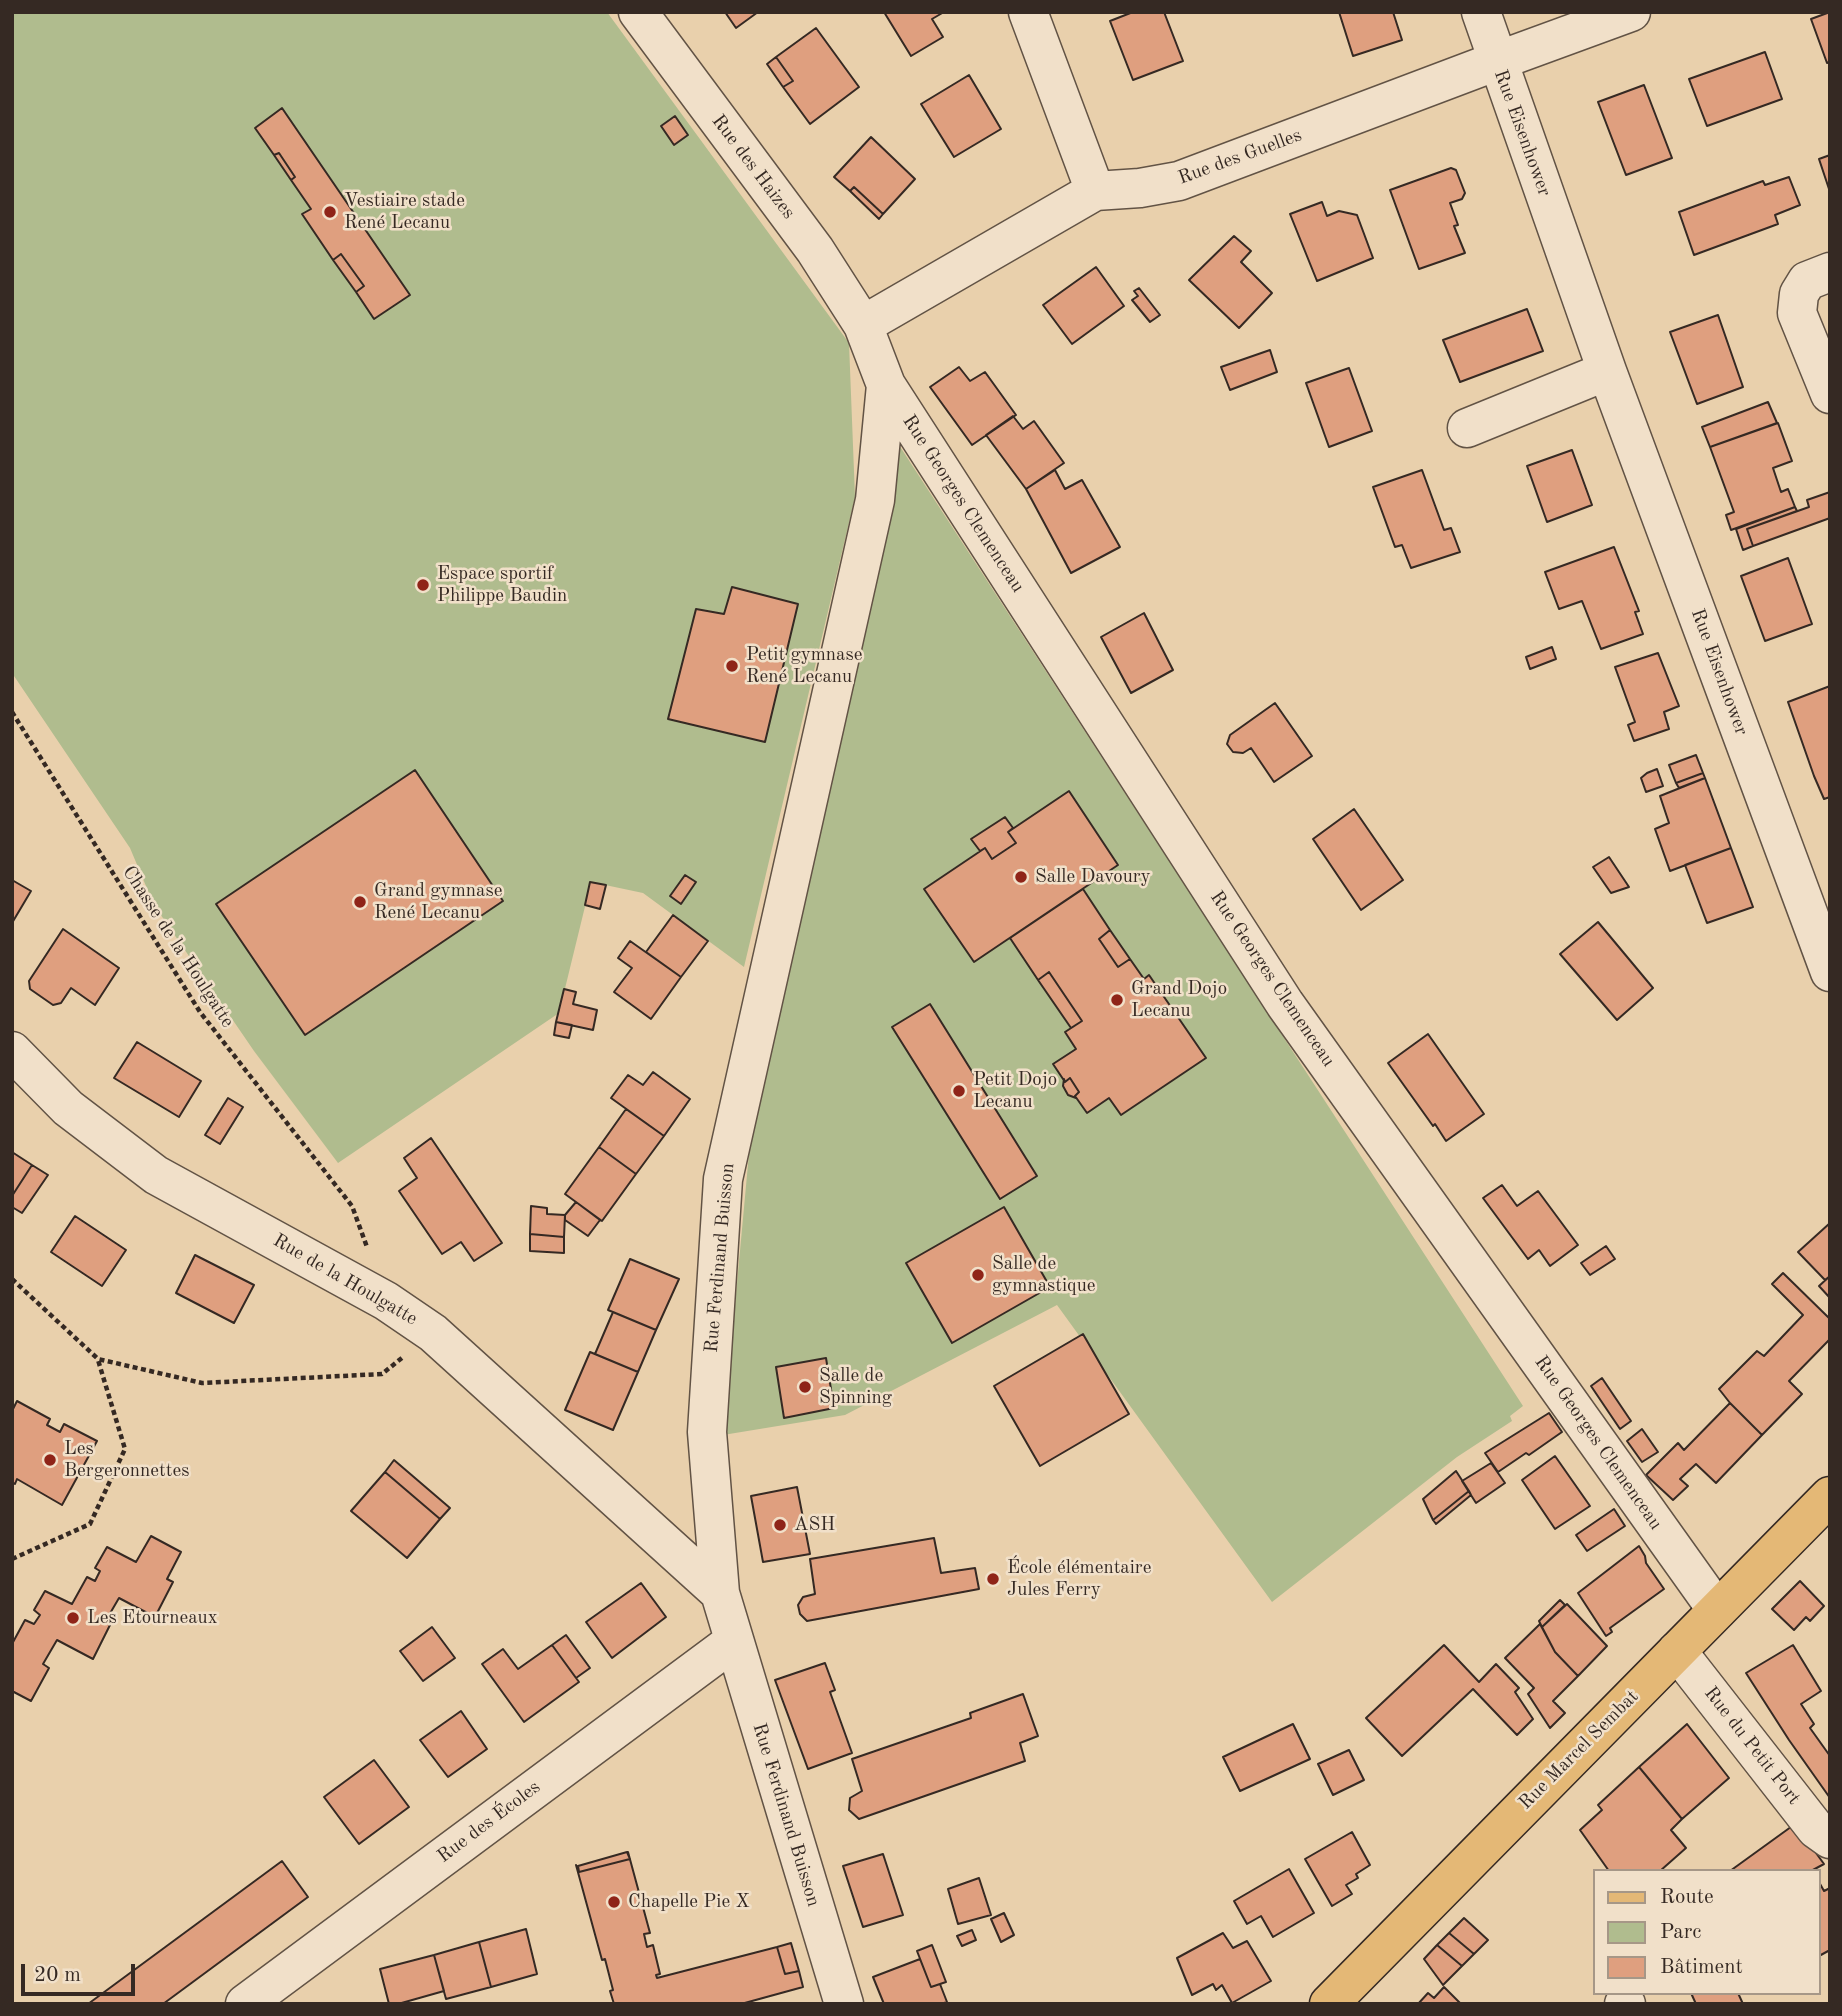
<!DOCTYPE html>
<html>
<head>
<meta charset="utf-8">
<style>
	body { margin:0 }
	#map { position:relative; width:1842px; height:2016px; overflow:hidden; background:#e9d0ac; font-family:"Old Standard TT",serif }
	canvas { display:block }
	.frame { position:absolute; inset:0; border:14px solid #352923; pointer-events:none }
	.legend { position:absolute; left:1593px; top:1869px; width:228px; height:126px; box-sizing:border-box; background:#f1e0c9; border:2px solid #a69787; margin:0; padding:9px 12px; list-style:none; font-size:21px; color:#352923 }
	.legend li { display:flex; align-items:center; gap:14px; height:35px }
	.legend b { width:35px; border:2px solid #a69787 }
	.scale { position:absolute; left:21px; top:1964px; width:114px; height:32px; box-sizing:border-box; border:4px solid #352923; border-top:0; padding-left:9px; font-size:21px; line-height:24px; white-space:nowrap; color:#352923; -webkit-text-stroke:5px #f1e0c9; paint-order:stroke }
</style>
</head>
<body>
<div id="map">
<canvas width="1842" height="2016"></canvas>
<div class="frame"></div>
<ul class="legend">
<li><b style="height:9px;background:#e4b876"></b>Route</li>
<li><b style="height:19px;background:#b0bc8e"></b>Parc</li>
<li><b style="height:19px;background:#df9f7f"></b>Bâtiment</li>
</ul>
<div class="scale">20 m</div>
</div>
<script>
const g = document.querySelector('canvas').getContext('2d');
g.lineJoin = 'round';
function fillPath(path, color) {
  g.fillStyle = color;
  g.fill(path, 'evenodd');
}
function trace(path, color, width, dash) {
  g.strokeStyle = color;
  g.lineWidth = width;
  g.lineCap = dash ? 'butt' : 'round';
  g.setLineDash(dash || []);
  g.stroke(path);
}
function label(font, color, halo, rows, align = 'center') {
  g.font = font + ' "Old Standard TT",serif';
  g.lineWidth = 5;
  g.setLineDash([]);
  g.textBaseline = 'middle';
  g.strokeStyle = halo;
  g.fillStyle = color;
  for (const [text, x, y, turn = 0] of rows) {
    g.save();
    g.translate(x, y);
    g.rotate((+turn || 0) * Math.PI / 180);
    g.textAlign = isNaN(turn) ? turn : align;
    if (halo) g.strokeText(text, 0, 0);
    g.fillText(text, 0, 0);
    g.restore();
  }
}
fillPath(new Path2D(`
	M12 12H607L849 343 855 497 744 967 643 893 591 882 559 1013 338 1163 254 1051 154 905 130 848 12 673Z
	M897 442 1523 1406 1510 1416 1512 1421 1457 1457 1272 1602 1057 1305 845 1415 723 1435 753 1110Z`), '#b0bc8e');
const building = new Path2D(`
	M725 12H758L736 28Z
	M884 12H944L932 19 943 37 911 56Z
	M1133 12H1164L1183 61 1133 80 1110 21Z
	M1339 12H1393L1402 40 1353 56Z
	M1830 12V62L1827 63 1811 19Z
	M816 28 859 87 810 124 783 87 793 81 776 57Z
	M1765 52 1782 99 1707 126 1689 79Z
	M776 57 793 81 783 87 767 64Z
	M969 75 1001 129 954 157 921 104Z
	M1644 85 1672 158 1626 175 1598 102Z
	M282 108 410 295 374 319 356 292 364 286 341 254 333 260 302 214 311 209 291 180 295 177 279 153 274 155 255 128Z
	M675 116 688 135 674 145 661 126Z
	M871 137 915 179 883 214 854 187 850 191 834 177Z
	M279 153 295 177 291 180 274 155Z
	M1830 155V192L1819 159Z
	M1451 168 1456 170 1465 193 1462 199 1450 203 1458 225 1454 226 1465 253 1419 269 1390 190Z
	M1789 177 1800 205 1775 215 1778 224 1694 255 1679 212 1763 181 1765 185Z
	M854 187 883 214 879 219 850 191Z
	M1322 202 1327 216 1339 211 1357 215 1373 258 1317 281 1290 214Z
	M1234 236 1251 251 1241 262 1272 293 1239 328 1189 280Z
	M341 254 364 286 356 292 333 260Z
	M1096 267 1124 306 1072 344 1043 305Z
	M1139 288 1160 315 1150 322 1132 300 1138 296 1134 291Z
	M1527 309 1543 351 1460 382 1443 340Z
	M1718 315 1743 387 1697 404 1670 332Z
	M1270 350 1277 372 1230 390 1221 367Z
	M959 367 970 381 985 372 1016 415 972 445 930 387Z
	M1349 368 1372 431 1329 447 1306 383Z
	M1768 402 1777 423 1710 447 1702 427Z
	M1013 416 1023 429 1034 421 1064 463 1026 489 986 435Z
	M1778 423 1792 461 1773 468 1781 492 1788 489 1795 507 1731 530 1726 515 1734 512 1710 447Z
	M1572 450 1592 505 1547 522 1527 466Z
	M1055 470 1065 489 1082 480 1120 547 1071 573 1026 489Z
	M1422 470 1444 530 1451 528 1460 552 1411 568 1402 545 1395 547 1373 487Z
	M1830 492V518L1753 546 1747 529 1809 507 1807 500Z
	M1795 507 1797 511 1747 529 1753 546 1743 550 1736 529Z
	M1614 547 1639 611 1635 612 1643 634 1601 649 1582 601 1559 609 1545 572Z
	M1788 558 1812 624 1765 641 1741 576Z
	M732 587 798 604 765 742 668 719 696 609 724 614Z
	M1144 613 1173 670 1131 693 1101 637Z
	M1552 647 1556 659 1530 669 1526 657Z
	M1658 653 1679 706 1664 712 1669 729 1634 741 1628 725 1635 722 1615 667Z
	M1830 686V797L1824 799 1814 776 1788 702Z
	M1275 703 1312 756 1274 782 1251 748 1243 753 1233 752 1227 744 1230 735Z
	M1696 755 1703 773 1676 783 1669 765Z
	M1657 769 1663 786 1646 792 1641 778 1647 773Z
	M415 770 503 901 305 1035 216 904Z
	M1703 773 1705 778 1679 788 1676 783Z
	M1705 778 1731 848 1670 871 1655 829 1669 823 1660 796Z
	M1069 791 1118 865 974 962 924 889 985 848 992 859 1016 843 1008 832Z
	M1354 809 1403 880 1361 910 1313 839Z
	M1005 817 1013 828 1008 832 1016 843 992 859 985 848 980 851 971 839Z
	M1731 848 1753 907 1707 923 1685 865Z
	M1609 857 1629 887 1611 893 1593 867Z
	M685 875 696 882 681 904 670 896Z
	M12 880 31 891 12 923Z
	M590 882 606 885 600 909 585 905Z
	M1083 889 1110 930 1099 939 1118 967 1130 959 1144 979 1149 975 1206 1058 1121 1115 1109 1098 1087 1113 1075 1096 1079 1092 1070 1078 1065 1082 1053 1064 1076 1049 1065 1032 1082 1021 1049 972 1038 980 1010 938Z
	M673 915 708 941 681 977 646 952Z
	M1598 922 1653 988 1617 1020 1560 954Z
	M63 929 119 968 95 1005 71 988 61 1003 53 1005 30 989 29 981Z
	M1110 930 1130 959 1118 967 1099 939Z
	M630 941 681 977 651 1019 614 992 632 968 618 958Z
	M1049 972 1082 1021 1071 1028 1038 980Z
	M564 989 576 992 573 1004 597 1010 593 1030 556 1022Z
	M930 1004 1037 1176 1000 1199 892 1027Z
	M556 1022 572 1025 569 1038 554 1035Z
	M1428 1034 1484 1114 1446 1141 1435 1124 1433 1126 1388 1063Z
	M137 1042 201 1081 179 1117 114 1078Z
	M653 1072 690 1099 664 1136 611 1098 628 1075 643 1085Z
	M1070 1078 1079 1092 1075 1096 1076 1098 1068 1095 1063 1086 1064 1079 1065 1082Z
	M228 1098 243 1107 220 1144 205 1135Z
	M626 1109 664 1136 636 1174 599 1147Z
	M431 1138 502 1243 474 1261 461 1242 442 1254 399 1191 417 1178 404 1158Z
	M599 1147 636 1174 602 1221 565 1194Z
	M12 1152 32 1165 12 1196Z
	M32 1165 48 1175 22 1213 12 1207V1196Z
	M1502 1185 1517 1206 1538 1191 1578 1245 1550 1266 1539 1250 1528 1259 1483 1198Z
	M576 1202 600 1220 588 1236 565 1220V1215Z
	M531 1206 547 1208V1214L565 1215 564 1237 530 1234Z
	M1004 1207 1050 1287 952 1343 906 1263Z
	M75 1216 126 1250 102 1286 51 1252Z
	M1830 1223V1276L1825 1280 1798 1252Z
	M530 1234 564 1237V1253L530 1251Z
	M1606 1246 1615 1259 1590 1275 1581 1263Z
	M195 1255 254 1285 234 1323 176 1293Z
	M630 1259 679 1279 656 1330 608 1310Z
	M1783 1273 1830 1319V1339L1789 1381 1802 1394 1762 1435 1730 1403 1719 1389 1757 1351 1764 1356 1803 1315 1772 1284Z
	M1830 1276V1298L1819 1286Z
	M613 1312 656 1330 638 1372 595 1354Z
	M1083 1334 1129 1414 1040 1466 994 1386Z
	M590 1352 638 1372 613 1430 565 1410Z
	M826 1358 834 1408 784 1418 776 1367Z
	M1602 1378 1631 1421 1620 1429 1591 1386Z
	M17 1401 50 1419 47 1425 60 1432 64 1424 97 1441 62 1505 17 1479 15 1484 12 1482V1411Z
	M1730 1403 1762 1435 1716 1483 1696 1464 1680 1479 1688 1486 1673 1500 1646 1475 1678 1443 1684 1450Z
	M1549 1413 1562 1432 1529 1455 1526 1453 1498 1472 1485 1453Z
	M1642 1429 1658 1452 1642 1462 1627 1441Z
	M1555 1456 1590 1506 1555 1529 1522 1480Z
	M394 1460 450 1508 440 1519 385 1472Z
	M1491 1463 1505 1483 1476 1503 1462 1481Z
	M1456 1471 1469 1491 1433 1520 1423 1499Z
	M385 1472 440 1519 407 1558 351 1511Z
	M797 1487 810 1554 763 1562 751 1496Z
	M1469 1491 1471 1495 1436 1524 1433 1520Z
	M1614 1509 1625 1526 1587 1551 1576 1535Z
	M151 1536 181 1552 167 1579 173 1582 155 1617 119 1598 105 1622 110 1625 93 1659 57 1640 43 1664 49 1668 31 1701 12 1691V1644L25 1620 34 1624 40 1615 34 1610 45 1591 72 1604 87 1577 95 1581 100 1571 95 1568 107 1547 136 1562Z
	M934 1538 941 1573 975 1568 979 1589 807 1621 800 1614 798 1605 803 1597 815 1594 810 1559Z
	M1639 1546 1645 1556 1646 1563 1664 1589 1610 1628 1612 1632 1606 1636 1578 1593Z
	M1800 1581 1824 1606 1810 1621 1806 1617 1794 1630 1772 1609Z
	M641 1583 666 1617 612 1658 586 1622Z
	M1560 1600 1565 1605 1542 1627 1539 1621Z
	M1567 1604 1607 1646 1578 1676 1555 1652 1542 1627Z
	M1540 1624 1555 1652 1578 1676 1553 1701 1565 1713 1550 1728 1528 1694 1534 1688 1505 1658Z
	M432 1627 455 1658 423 1681 400 1651Z
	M566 1635 590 1668 576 1678 552 1645Z
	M552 1645 579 1682 524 1722 482 1664 503 1649 518 1669Z
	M1444 1645 1479 1682 1496 1664 1519 1688 1515 1692 1533 1719 1517 1735 1473 1689 1402 1756 1366 1718Z
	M1793 1645 1821 1691 1801 1704 1814 1724 1810 1728 1830 1756V1798L1789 1740 1746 1673Z
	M825 1663 835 1690 830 1692 852 1753 808 1769 775 1680Z
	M1023 1694 1038 1736 1020 1743 1025 1761 859 1819 849 1810 850 1798 862 1791 852 1759 971 1718 970 1713Z
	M461 1711 487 1749 448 1777 420 1740Z
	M1293 1724 1310 1759 1240 1791 1223 1757Z
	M1687 1724 1729 1778 1682 1819 1639 1767Z
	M1349 1750 1364 1780 1333 1795 1318 1764Z
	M374 1760 409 1807 359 1844 324 1797Z
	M1639 1767 1682 1819 1671 1830 1686 1848 1660 1871H1609L1580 1830 1602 1810 1598 1805Z
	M1795 1824 1824 1864 1811 1871H1730Z
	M1352 1832 1370 1865 1356 1874 1358 1878 1346 1885 1352 1894 1332 1906 1305 1859Z
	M627 1852H628L650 1933 644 1934 647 1947 653 1945 660 1974 656 1975 657 1978 777 1947 785 1974 799 1971 803 1987 741 2004H614L610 1991 613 1990 605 1959 602 1960 576 1865 579 1872 630 1859Z
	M627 1852 630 1859 579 1872 578 1866Z
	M883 1854 903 1915 863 1927 843 1866Z
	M282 1861 308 1897 163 2004H88Z
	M1289 1869 1314 1913 1273 1937 1261 1916 1247 1924 1234 1901Z
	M979 1878 991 1915 958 1924 948 1889Z
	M1819 1882 1824 1891 1830 1888V1950L1819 1956Z
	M1004 1913 1014 1935 1001 1942 991 1919Z
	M1464 1918 1488 1940 1474 1954 1449 1933Z
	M526 1929 537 1974 491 1987 479 1942Z
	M972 1930 976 1940 962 1946 957 1936Z
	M1223 1933 1233 1948 1247 1941 1271 1981 1232 2003 1222 1985 1216 1990 1213 1984 1192 1995 1177 1958Z
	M1449 1933 1474 1954 1462 1966 1437 1945Z
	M479 1942 491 1987 446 1999 434 1955Z
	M791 1943 799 1971 785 1974 777 1947Z
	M932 1945 946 1982 931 1987 917 1951Z
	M1437 1945 1462 1966 1443 1985 1424 1959Z
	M434 1955 444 1991 398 2004H389L380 1969Z
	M920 1959 931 1987 940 1984 947 2002 941 2004H884L873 1977Z
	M1444 1987 1461 2004H1418L1428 1993 1434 1998Z
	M1691 1993H1738L1743 2004H1696Z`);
fillPath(building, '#df9f7f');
trace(building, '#352923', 2);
const minor = new Path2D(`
	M638 12 815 250 863 325 886 385 1285 1004 1717 1610
	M1028 12 1095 191
	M1481 12 1607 371 1830 972
	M1830 272 1807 281 1799 294 1797 313 1830 394
	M863 325 1095 191 1140 188 1179 181 1497 61 1631 12
	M1467 428 1607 371
	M12 1051 68 1108 156 1175 386 1301 433 1333 720 1593
	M1677 1651 1816 1829 1830 1839
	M245 2004 734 1641
	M844 2004 720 1593 707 1432 723 1179 875 500 886 385
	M1624 2004H1626`);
const major = new Path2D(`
	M1329 2004 1830 1496`);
trace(minor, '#625345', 41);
trace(major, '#352923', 41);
trace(new Path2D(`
	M12 712 200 1012 352 1206 367 1247
	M12 1279 98 1359 202 1383 382 1374 403 1357
	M12 1559 90 1524 125 1449 98 1360`), '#352923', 4.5, [5, 3.5]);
trace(minor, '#f1e0c9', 38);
trace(major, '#e4b876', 38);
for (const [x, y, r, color] of [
	[330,212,7,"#8f2418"],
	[423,585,7,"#8f2418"],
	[732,666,7,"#8f2418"],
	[1021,877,7,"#8f2418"],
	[360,902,7,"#8f2418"],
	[1117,1000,7,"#8f2418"],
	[959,1091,7,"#8f2418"],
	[978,1275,7,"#8f2418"],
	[805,1387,7,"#8f2418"],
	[50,1460,7,"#8f2418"],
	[780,1525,7,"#8f2418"],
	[993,1579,7,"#8f2418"],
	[73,1618,7,"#8f2418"],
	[614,1902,7,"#8f2418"]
]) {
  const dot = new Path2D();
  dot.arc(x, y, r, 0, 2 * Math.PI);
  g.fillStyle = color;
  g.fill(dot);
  trace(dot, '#f1e0c9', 2.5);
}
label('19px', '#352923', '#f1e0c9', [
	["Rue Eisenhower",1522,133,70],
	["Rue des Guelles",1240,157,-20],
	["Rue des Haizes",753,167,53],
	["Rue Georges Clemenceau",963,504,57],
	["Rue Eisenhower",1719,672,70],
	["Chasse de la Houlgatte",178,947,57],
	["Rue Georges Clemenceau",1272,979,56],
	["Rue Ferdinand Buisson",720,1258,-85],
	["Rue de la Houlgatte",345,1280,30],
	["Rue Georges Clemenceau",1598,1443,55],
	["Rue du Petit Port",1752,1746,52],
	["Rue Marcel Sembat",1579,1750,-45],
	["Rue Ferdinand Buisson",786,1815,73],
	["Rue des Écoles",489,1822,-37]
]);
label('19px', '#352923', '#f1e0c9', [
	["Vestiaire stade",344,201],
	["René Lecanu",344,223],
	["Espace sportif",437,574],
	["Philippe Baudin",437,596],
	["Petit gymnase",746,655],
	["René Lecanu",746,677],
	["Salle Davoury",1035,877],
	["Grand gymnase",374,891],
	["René Lecanu",374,913],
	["Grand Dojo",1131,989],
	["Lecanu",1131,1011],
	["Petit Dojo",973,1080],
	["Lecanu",973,1102],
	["Salle de",992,1264],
	["gymnastique",992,1286],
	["Salle de",819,1376],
	["Spinning",819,1398],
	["Les",64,1449],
	["Bergeronnettes",64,1471],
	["ASH",794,1525],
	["École élémentaire",1007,1568],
	["Jules Ferry",1007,1590],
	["Les Etourneaux",87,1618],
	["Chapelle Pie X",628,1902]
], 'left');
</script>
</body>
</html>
